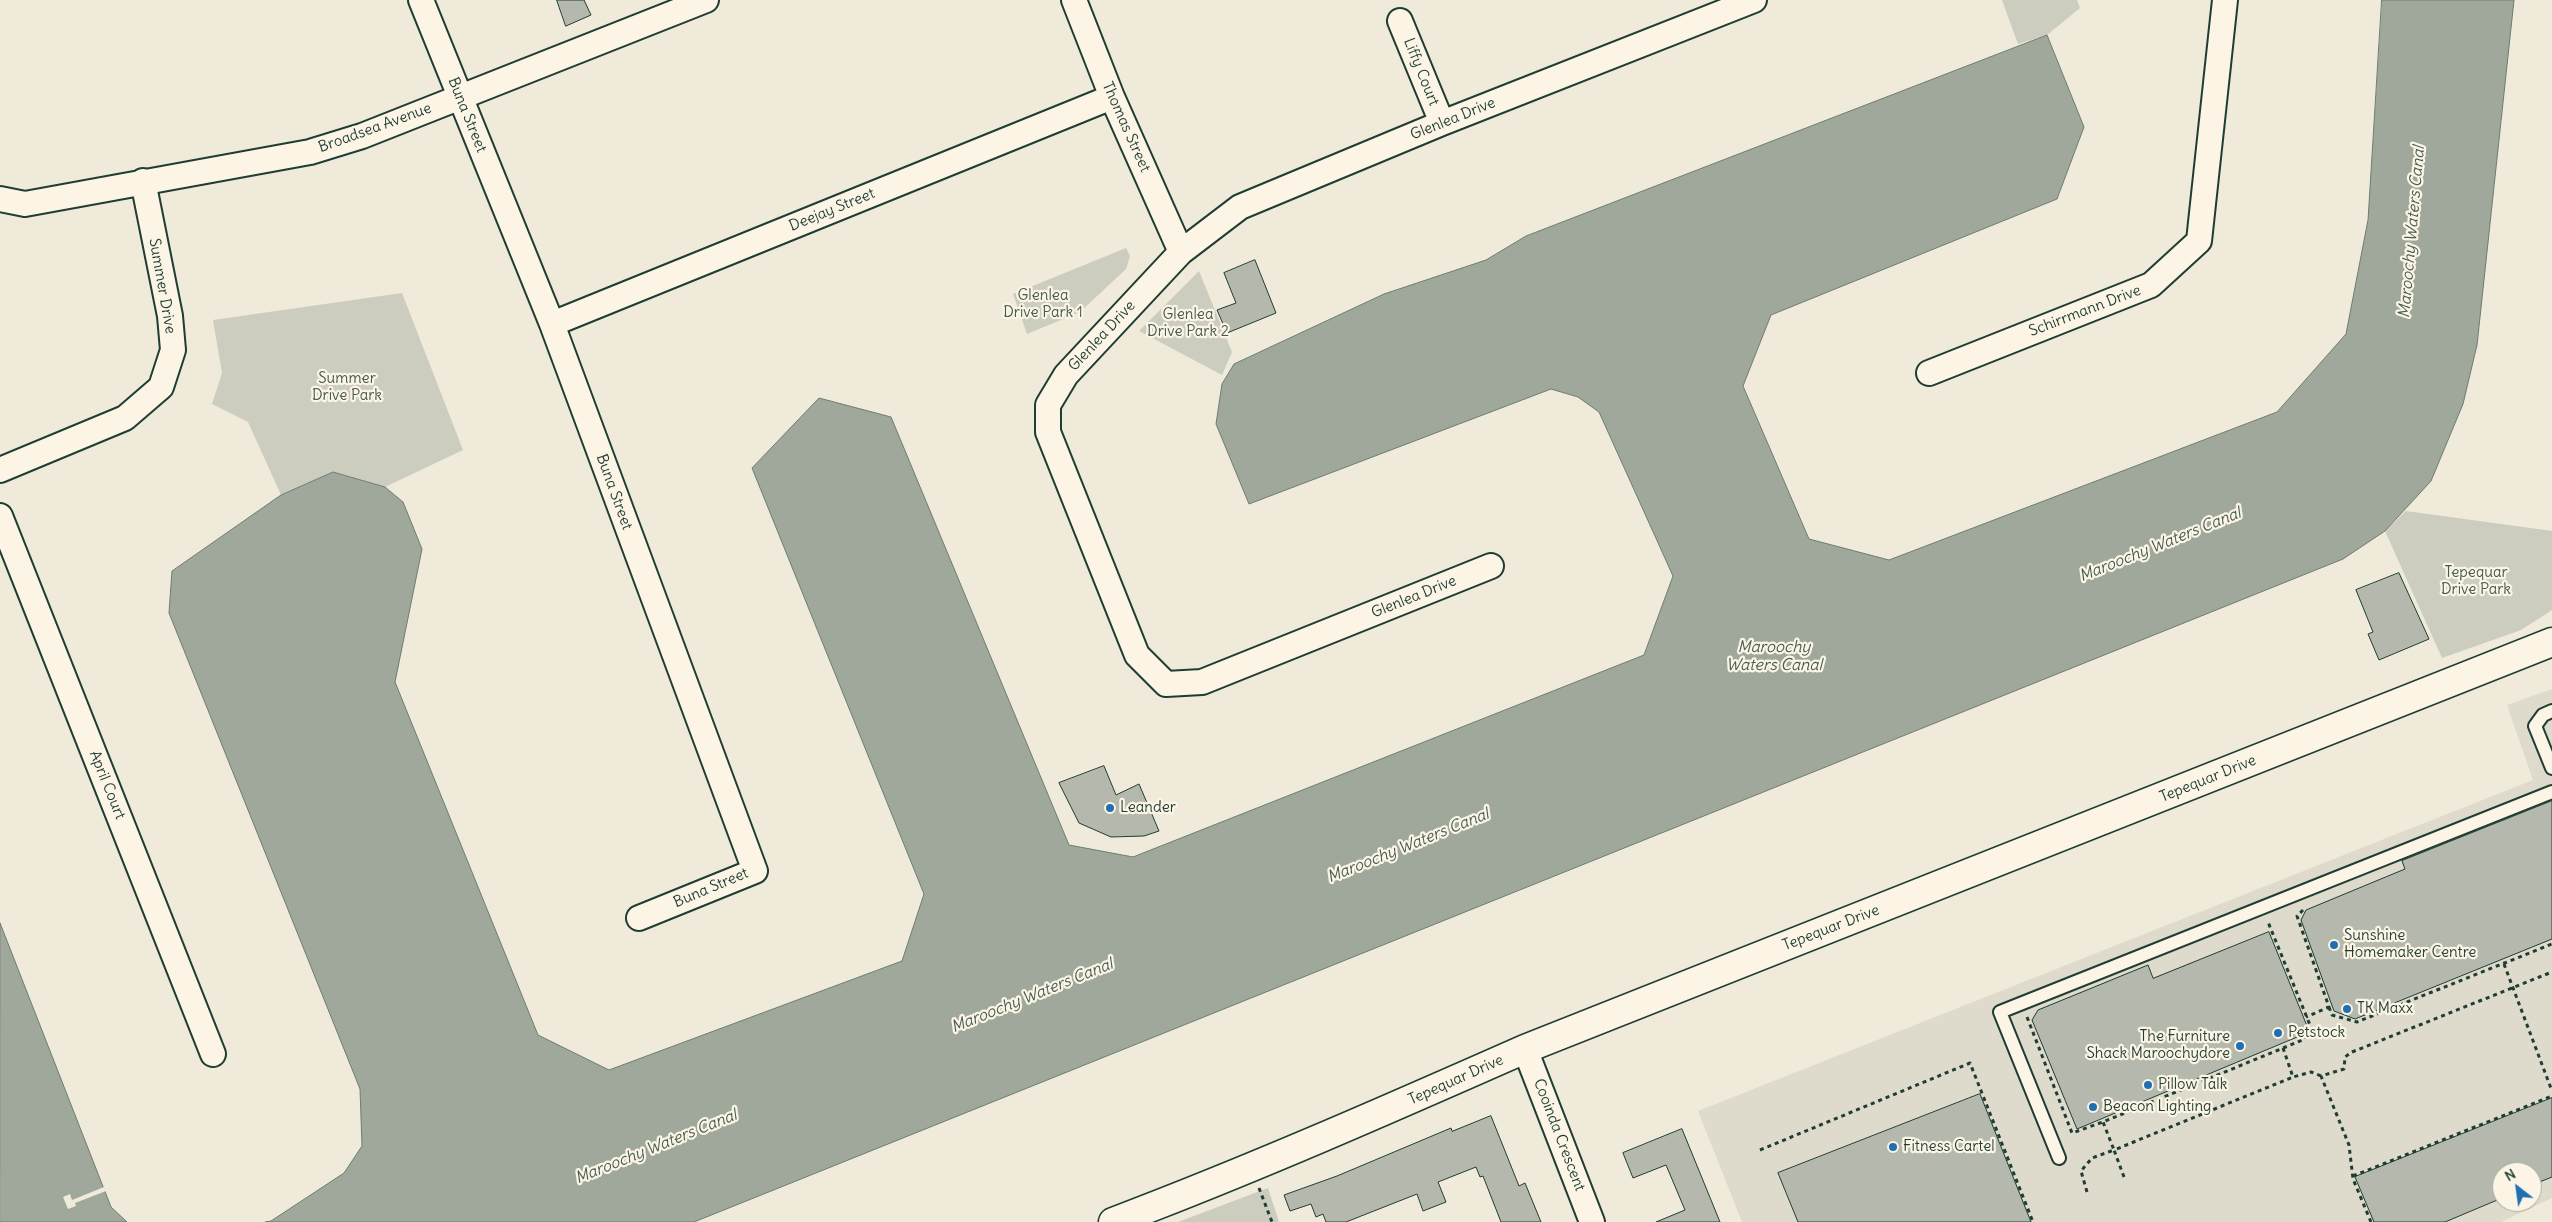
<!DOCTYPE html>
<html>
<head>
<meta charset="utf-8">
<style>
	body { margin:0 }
	#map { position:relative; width:2552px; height:1222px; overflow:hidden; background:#efeada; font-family:Delius,sans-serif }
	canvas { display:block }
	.north { position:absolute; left:2492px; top:1162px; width:50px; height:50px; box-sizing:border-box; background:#fcf5e5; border:1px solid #a4ab9e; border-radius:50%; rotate:330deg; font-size:14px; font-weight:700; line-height:20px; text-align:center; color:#1f3d34 }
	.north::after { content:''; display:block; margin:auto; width:18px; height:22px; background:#1f6fb2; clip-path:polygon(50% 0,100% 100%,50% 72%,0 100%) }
</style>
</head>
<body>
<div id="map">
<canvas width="2552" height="1222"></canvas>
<div class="north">N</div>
</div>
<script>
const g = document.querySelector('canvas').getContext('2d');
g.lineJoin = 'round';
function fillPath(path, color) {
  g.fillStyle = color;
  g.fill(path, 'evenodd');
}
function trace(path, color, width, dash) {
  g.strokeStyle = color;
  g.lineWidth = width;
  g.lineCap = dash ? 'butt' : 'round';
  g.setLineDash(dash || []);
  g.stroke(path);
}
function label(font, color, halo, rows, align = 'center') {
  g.font = font + ' Delius,sans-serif';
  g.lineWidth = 4.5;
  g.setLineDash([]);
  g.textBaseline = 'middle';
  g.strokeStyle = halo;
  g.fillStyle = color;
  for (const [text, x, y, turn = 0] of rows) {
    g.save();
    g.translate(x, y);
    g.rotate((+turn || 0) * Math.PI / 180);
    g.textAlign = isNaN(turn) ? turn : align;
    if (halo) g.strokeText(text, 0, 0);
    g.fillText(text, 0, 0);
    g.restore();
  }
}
fillPath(new Path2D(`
	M2552 689V1198L2501 1222H1742L1698 1111 2533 780 2507 705ZM2502 1172H2532V1202H2502Z`), '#dedbcc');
fillPath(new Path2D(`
	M2002 0H2077L2080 8 2047 35 2018 44Z
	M1126 248 1130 256 1126 269 1080 312 1027 334 1013 294Z
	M1199 271 1232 352 1222 375 1139 331Z
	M402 293 463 450 385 487 333 472 281 495 248 422 212 404 222 373 213 320Z
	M2406 511 2552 531V610L2521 630 2442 658 2385 531Z
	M1268 1188 1279 1222H1178Z`), '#cccdbf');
const water = new Path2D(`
	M2382 0H2514L2477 345 2463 404 2431 481 2385 531 2343 559 694 1222H265L271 1221 344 1173 362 1146 360 1089 169 613 172 571 281 495 333 472 385 487 403 502 422 549 395 682 538 1035 609 1070 902 961 924 894 752 468 819 398 891 417 1069 845 1133 857 1644 655 1673 576 1599 412 1578 397 1551 389 1249 504 1216 424 1222 384 1234 364 1384 294 1486 260 1526 236 2047 35 2084 127 2057 199 1771 315 1743 386 1809 539 1889 560 2277 412 2346 334 2368 220Z
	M0 923 111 1207 127 1222H0Z`);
fillPath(water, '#9fa89a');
trace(water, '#6c7d71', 1);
fillPath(new Path2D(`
	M104 1187 106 1191 75 1203 76 1206 68 1209 63 1197 70 1194 72 1200Z`), '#efeada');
const building = new Path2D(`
	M557 0H584L591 15 566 26Z
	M1255 260 1276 313 1227 333 1217 310 1236 303 1224 273Z
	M2399 573 2429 639 2379 660 2368 634 2373 632 2356 590Z
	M1104 766 1116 795 1139 784 1159 831 1144 836 1111 837 1079 823 1059 783Z
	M2552 801V939L2355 1019 2334 1011 2301 920 2306 910 2405 869 2402 861Z
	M2269 932 2307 1026 2302 1035 2077 1129 2032 1020 2038 1010 2148 965 2153 978Z
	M1980 1094 2031 1222H1798L1778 1173Z
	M2552 1098V1177L2532 1185V1172H2502V1198L2445 1222H2374L2355 1177Z
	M1491 1116 1519 1186 1525 1183 1541 1222H1501L1483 1176 1480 1177 1476 1167 1438 1182 1446 1202 1423 1211 1417 1194 1346 1222H1326L1323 1214 1316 1217 1311 1204 1290 1211 1284 1195 1337 1176 1451 1128 1452 1131Z
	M1682 1129 1720 1222H1656L1685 1210 1666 1165 1633 1178 1623 1153Z`);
fillPath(building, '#b5b9ad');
trace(building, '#1f3d34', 1);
const lane = new Path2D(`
	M2552 711 2543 715 2535 726 2552 768
	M2059 1158 2000 1012 2552 792`);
const street = new Path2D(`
	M421 0 552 324 755 871 639 918
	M1074 0 1112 97 1181 252
	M1400 21 1442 123
	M0 199 25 204 310 152 362 136 706 0
	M552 324 1112 97
	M1929 373 2151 285 2199 241 2225 0
	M0 470 125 418 161 387 173 350 170 316 143 181
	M0 516 213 1054
	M1491 566 1202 682 1166 684 1137 655 1048 432V405L1066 375 1181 252 1240 207 1442 123 1754 0
	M1525 1049 1592 1222`);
const secondary = new Path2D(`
	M1113 1222C1253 1169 1389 1109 1525 1049L2552 642`);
trace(lane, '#1f3d34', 16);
trace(street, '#1f3d34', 28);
trace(secondary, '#1f3d34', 31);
trace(new Path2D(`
	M2303 910 2297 916 2329 1007 2306 1017
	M2504 964 2552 1091
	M2329 1007 2332 1015 2357 1022 2552 944
	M2027 1017 2072 1133 2103 1122 2305 1039 2310 1025 2268 922
	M2283 1048 2293 1077 2311 1072 2321 1076
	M1760 1150 1970 1063 2033 1222
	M2353 1176 2552 1096
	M2124 1177 2114 1150 2293 1077
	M1259 1188 1272 1222
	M2087 1192 2081 1171 2092 1158 2114 1150 2103 1122
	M2371 1222 2353 1179 2349 1145 2321 1076 2344 1069 2345 1057 2352 1052 2552 972`), '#1f3d34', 3, [4, 4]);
trace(lane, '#fcf5e5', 12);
trace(street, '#fcf5e5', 24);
trace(secondary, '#fcf5e5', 28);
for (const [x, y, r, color] of [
	[1110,808,5,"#1f6fb2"],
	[2334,945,5,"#1f6fb2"],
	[2347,1009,5,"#1f6fb2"],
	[2278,1033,5,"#1f6fb2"],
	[2240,1046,5,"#1f6fb2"],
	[2148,1085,5,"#1f6fb2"],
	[2093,1107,5,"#1f6fb2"],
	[1893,1147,5,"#1f6fb2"]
]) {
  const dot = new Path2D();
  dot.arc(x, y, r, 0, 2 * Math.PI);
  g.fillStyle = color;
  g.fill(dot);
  trace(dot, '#fcf5e5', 2);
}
label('15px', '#1f3d34', '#fcf5e5', [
	["Liffy Court",1421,72,68],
	["Buna Street",467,115,68],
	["Glenlea Drive",1453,119,-22],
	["Thomas Street",1126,127,66],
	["Broadsea Avenue",375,128,-20],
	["Deejay Street",832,210,-22],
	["Summer Drive",162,286,80],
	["Schirrmann Drive",2085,311,-21],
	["Glenlea Drive",1102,336,-47],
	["Buna Street",614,492,70],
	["Glenlea Drive",1414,597,-22],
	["Tepequar Drive",2208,779,-22],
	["April Court",107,785,68],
	["Buna Street",711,888,-23],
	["Tepequar Drive",1831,928,-21],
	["Tepequar Drive",1456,1080,-24],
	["Cooinda Crescent",1559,1135,69]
]);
label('15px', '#425a50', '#fcf5e5', [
	["Glenlea",1043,296],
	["Drive Park 1",1043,313],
	["Glenlea",1188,315],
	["Drive Park 2",1188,332],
	["Summer",347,379],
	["Drive Park",347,396],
	["Tepequar",2476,573],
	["Drive Park",2476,590]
]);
label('15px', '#1f3d34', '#fcf5e5', [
	["Leander",1120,808],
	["Sunshine",2344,936],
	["Homemaker Centre",2344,953],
	["TK Maxx",2357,1009],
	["Petstock",2288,1033],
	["The Furniture",2230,1037,"right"],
	["Shack Maroochydore",2230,1054,"right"],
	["Pillow Talk",2158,1085],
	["Beacon Lighting",2103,1107],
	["Fitness Cartel",1903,1147]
], 'left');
label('italic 16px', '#455d53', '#fcf5e5', [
	["Maroochy Waters Canal",2412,232,-85],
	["Maroochy Waters Canal",2160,545,-22],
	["Maroochy",1774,647],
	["Waters Canal",1774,665],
	["Maroochy Waters Canal",1408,846,-22],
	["Maroochy Waters Canal",1032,996,-22],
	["Maroochy Waters Canal",656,1147,-22]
]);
</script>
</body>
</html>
